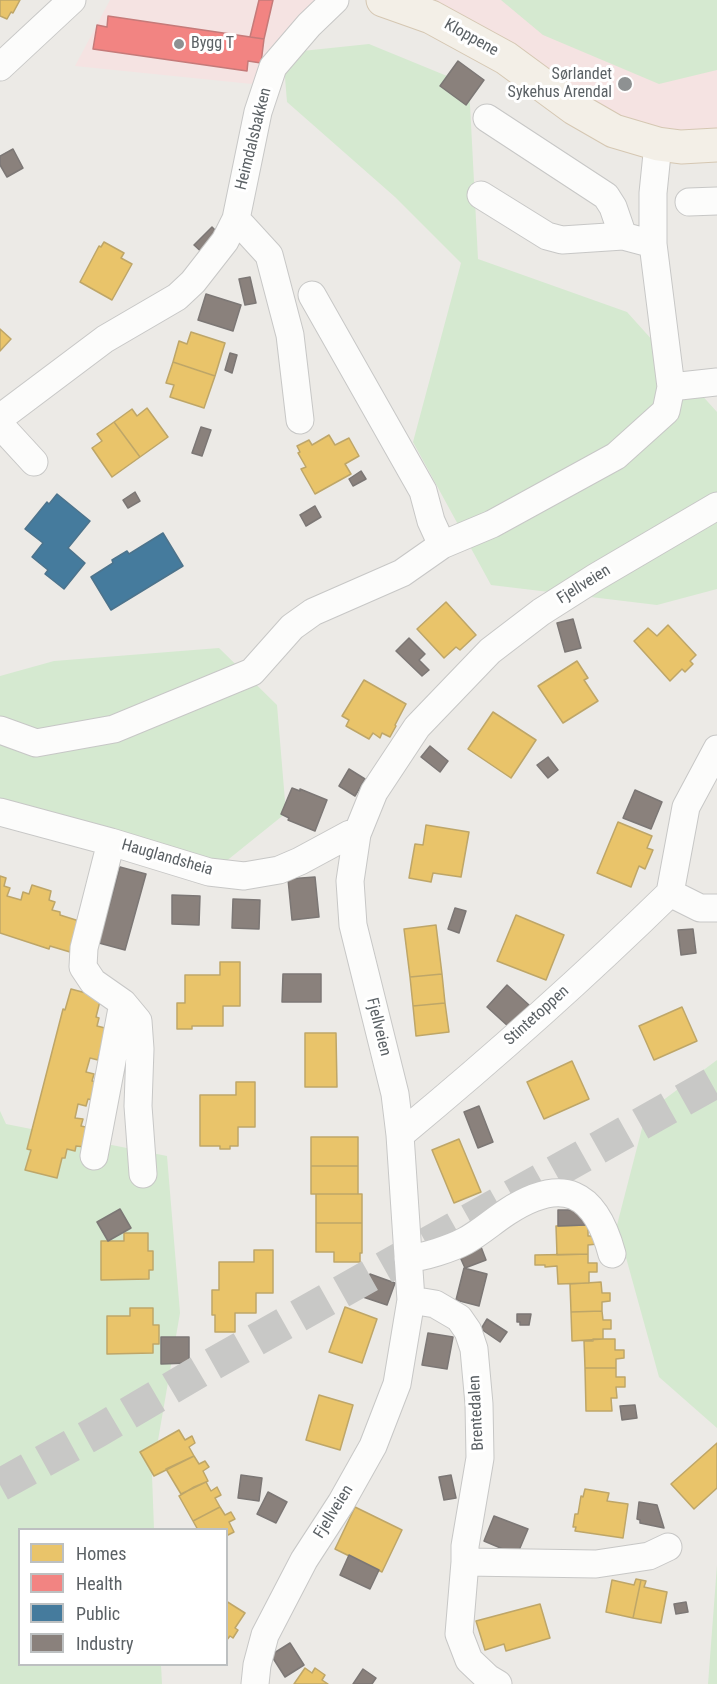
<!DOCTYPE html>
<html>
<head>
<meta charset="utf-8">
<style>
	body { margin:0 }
	#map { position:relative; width:717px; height:1684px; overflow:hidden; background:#eceae6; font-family:"Roboto Condensed",sans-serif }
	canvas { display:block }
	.legend { position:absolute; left:18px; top:1528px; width:210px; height:138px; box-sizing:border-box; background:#fff; border:2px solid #bdc0c1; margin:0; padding:8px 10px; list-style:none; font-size:18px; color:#5b6165 }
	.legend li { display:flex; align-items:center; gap:12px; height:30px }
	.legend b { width:30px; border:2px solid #bdc0c1 }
</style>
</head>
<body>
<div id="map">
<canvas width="717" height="1684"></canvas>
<ul class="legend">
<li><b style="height:16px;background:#e9c46a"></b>Homes</li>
<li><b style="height:16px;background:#f28482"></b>Health</li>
<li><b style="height:16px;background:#457b9d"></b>Public</li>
<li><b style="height:16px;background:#8a817c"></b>Industry</li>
</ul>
</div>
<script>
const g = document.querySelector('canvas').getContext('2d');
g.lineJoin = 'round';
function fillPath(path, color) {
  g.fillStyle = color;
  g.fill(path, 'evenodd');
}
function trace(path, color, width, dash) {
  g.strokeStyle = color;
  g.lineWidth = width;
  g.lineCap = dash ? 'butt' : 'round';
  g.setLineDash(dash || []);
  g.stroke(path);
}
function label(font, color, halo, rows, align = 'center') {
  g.font = font + ' "Roboto Condensed",sans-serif';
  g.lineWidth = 6;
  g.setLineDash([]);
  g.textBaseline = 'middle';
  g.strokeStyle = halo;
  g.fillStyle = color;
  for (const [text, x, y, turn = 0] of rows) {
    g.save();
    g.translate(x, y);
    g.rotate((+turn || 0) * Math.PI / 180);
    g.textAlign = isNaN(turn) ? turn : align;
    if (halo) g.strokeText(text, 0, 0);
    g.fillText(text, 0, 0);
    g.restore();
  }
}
fillPath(new Path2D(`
	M110 0H333L252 84 75 66Z
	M380 0H717V142L615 136Z`), '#f5e3e2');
fillPath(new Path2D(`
	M501 0H717V70L659 84 543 35Z
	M369 44 469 85 478 259 627 312 717 412V589L657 605 491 585 413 442 461 263 395 197 287 102 283 53Z
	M219 648 277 705 286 813 199 883 116 851 0 817V676L54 661Z
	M717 1060V1428L659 1377 617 1225 646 1113Z
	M0 1111 6 1124 167 1156 180 1313 152 1475 154 1529 20 1530V1664L161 1665 162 1684H0Z
	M717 1565V1684H708Z`), '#d5e9d0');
const homes = new Path2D(`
	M0 0H20L13 13 11 12 7 19 0 16Z
	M104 242 124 253 121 258 132 264 112 300 80 282 99 246 101 247Z
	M0 329 11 339 0 351Z
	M191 332 225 343 215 376 173 362 179 341 187 344Z
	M173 362 215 376 204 408 170 397 174 385 166 383Z
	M147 408 168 437 140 457 114 422 132 409 137 416Z
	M114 422 140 457 112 477 92 448 102 441 97 434Z
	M329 435 335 445 349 438 359 456 345 464 351 474 315 494 301 469 306 467 298 453 300 452 297 446 309 440 312 445Z
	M446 602 476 635 460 650 456 647 444 658 417 629Z
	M668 625 696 655 690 661 693 664 685 672 682 669 670 681 634 641 648 628 657 636Z
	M577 661 588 678 584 680 598 701 563 723 538 686Z
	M364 680 406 704 395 725 396 726 390 737 382 733 380 738 373 733 369 739 346 726 349 720 342 716Z
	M493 712 536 740 511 778 468 749Z
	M618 822 652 836 647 848 653 850 645 869 639 866 631 887 597 873Z
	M426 825 469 832 461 877 433 873 431 882 409 878 415 844 423 845Z
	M0 876 6 878 4 886 10 888 7 896 21 900 23 892 29 894 32 885 51 891 49 900 55 902 52 910 60 912V915L79 921 70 952 50 946 49 949 0 933Z
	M516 915 564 935 546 980 497 961Z
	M436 925 442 974 410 977 404 929Z
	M220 962H240V1006H223V1026H192V1029H177V1003H185V975H220Z
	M442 974 445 1003 413 1006 410 977Z
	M71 989 101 997 96 1017 99 1018 97 1026 105 1028 108 1056 99 1055 98 1060 90 1058 86 1072 94 1074 92 1081 101 1083 97 1101 88 1099 86 1106 78 1104 75 1118 83 1119 81 1126 90 1128 85 1147 76 1146 75 1151 67 1149 65 1158H62L57 1178 25 1170 31 1150 27 1149 63 1009 65 1010Z
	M445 1003 449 1032 416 1036 413 1006Z
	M682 1007 697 1041 654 1060 639 1026Z
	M305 1033H336L337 1087H305Z
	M572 1061 589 1099 544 1119 527 1082Z
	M236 1082H255V1127H238V1146H230V1149H220V1146H200V1095H236Z
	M311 1137H358V1166H311Z
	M459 1139 481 1192 454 1203 432 1150Z
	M311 1166H358V1194H311Z
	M316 1194H362V1223H316Z
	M316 1223H362V1253H360V1262H334V1252H316Z
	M588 1225V1236H596L597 1244 588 1245V1254L557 1255 556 1226Z
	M124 1233H148V1251H153V1270H149V1279L101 1280V1241H124Z
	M254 1250H273V1293H256V1313H235V1332H215V1315H212V1290H219V1262H254Z
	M588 1254V1263H597V1272H589V1283L558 1284 557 1266 545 1267V1265H535V1255Z
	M601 1282 602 1293H610V1301L602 1302V1311L571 1312 570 1284Z
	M345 1307 377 1319 362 1363 329 1352Z
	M130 1308H153V1325H159V1344H153V1353L107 1354V1316H130Z
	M602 1311 603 1320H611V1329H603V1339L572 1341 571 1312Z
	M593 1339H615V1350H624V1358L616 1359V1368H585L584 1341H593Z
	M585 1368H616V1377H625V1387H616L617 1398H611L612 1411H586Z
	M319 1395 353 1405 340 1450 306 1440Z
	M179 1430 185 1440 192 1436 195 1443 189 1447 194 1456 154 1476 140 1452Z
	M717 1443V1488L694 1509 671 1484Z
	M194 1456 199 1464 205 1461 209 1467 203 1471 208 1481 181 1494 166 1469Z
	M206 1482 211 1491 217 1487 221 1495 215 1498 220 1507 193 1521 179 1496 194 1487Z
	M585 1489 609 1493 607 1501 628 1504 623 1538 575 1531 576 1527H573L575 1514H578L581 1496 583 1497Z
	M220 1507 225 1515 231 1512 235 1519 229 1522 234 1532 226 1536V1530H198L193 1521Z
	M355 1507 402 1530 382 1572 335 1549Z
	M636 1579 641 1580 633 1618 606 1612 612 1580 634 1585Z
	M641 1580 646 1581 644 1587 667 1592 661 1623 633 1618Z
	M226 1601 245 1613 235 1628 238 1630 233 1638 230 1636 226 1641Z
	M540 1604 550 1638 506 1651 504 1644 485 1650 476 1621Z
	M305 1668 312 1673 315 1668 325 1675 322 1680 328 1684H294Z`);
fillPath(homes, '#e9c46a');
trace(homes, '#bea668', 1.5);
const health = new Path2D(`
	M259 0H273L264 39 250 37Z
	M108 16 264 39 261 63 248 61 247 71 93 49 97 25 107 27Z`);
fillPath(health, '#f28482');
trace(health, '#c57a79', 1.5);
const public = new Path2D(`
	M57 494 90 521 68 548 85 563 64 589 45 574 48 570 32 557 43 543 25 529 47 502 49 504Z
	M163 533 183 566 111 610 91 577 113 563 112 560 127 551 129 554Z`);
fillPath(public, '#457b9d');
trace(public, '#4c738c', 1.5);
const industry = new Path2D(`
	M458 61 484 80 466 105 440 86Z
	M13 149 23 168 7 177 0 165V156Z
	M212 227 223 238 206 256 194 245Z
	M250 277 256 303 245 305 239 279Z
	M206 294 241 305 233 331 198 320Z
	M230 353 237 355 232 373 225 370Z
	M201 427 211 430 202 456 192 453Z
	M361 471 366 479 353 486 349 479Z
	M135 492 140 501 128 508 123 500Z
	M315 506 321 517 306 526 300 515Z
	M573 619 581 648 565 652 557 623Z
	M409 638 425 654 419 660 429 670 422 676 396 651Z
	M430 746 448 761 440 772 421 757Z
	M548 757 558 770 548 778 537 765Z
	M349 769 365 779 355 796 339 786Z
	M292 788 300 791V789L327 800 315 831 288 820 289 818 281 814Z
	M635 790 662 802 651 829 623 818Z
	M120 867 146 874 125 950 99 943Z
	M315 877 319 917 292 920 288 879Z
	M172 895 200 896 199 925 172 924Z
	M233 899 260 900 259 929 232 928Z
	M455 908 466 911 459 933 448 929Z
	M693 929 696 953 681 955 678 930Z
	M283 974H321V1002H282Z
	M507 985 529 1005 509 1027 487 1007Z
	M479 1106 493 1142 478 1148 464 1112Z
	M120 1209 131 1228 108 1241 97 1222Z
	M558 1210H586V1225L558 1226Z
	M478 1239 486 1260 465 1268 456 1248Z
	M464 1268 487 1274 479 1306 456 1300Z
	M370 1274 395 1283 387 1305 363 1297Z
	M517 1314H531L529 1325H520V1322H517Z
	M487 1319 507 1332 500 1342 481 1329Z
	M428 1333 453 1337 447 1369 422 1365Z
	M161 1337H189V1363L161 1364Z
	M635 1405 637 1418 622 1420 620 1406Z
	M241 1475 262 1478 259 1501 238 1498Z
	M451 1475 456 1498 444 1500 439 1477Z
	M268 1492 287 1502 276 1523 257 1514Z
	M639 1502 657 1505 664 1528 640 1523V1520L637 1519Z
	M494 1516 528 1529 517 1555 484 1541Z
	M349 1555 379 1570 370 1589 340 1575Z
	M686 1602 688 1612 676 1614 674 1604Z
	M290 1643 304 1665 285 1677 271 1655Z
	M363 1669 376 1678 372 1684H353Z`);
fillPath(industry, '#8a817c');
trace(industry, '#7c7775', 1.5);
trace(new Path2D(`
	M0 1485 98 1431 200 1371 717 1081`), '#c8c8c6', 33, [33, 16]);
const minor = new Path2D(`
	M0 67 72 0
	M487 118 606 196 613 207 623 236 653 244
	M481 195 547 236 562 240 623 236
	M689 202 717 201
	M312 295 423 491 431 521 442 545
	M671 387 717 382
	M0 418 105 339 177 297 193 282 225 241 236 219
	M300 420 290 335 269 255 236 219 258 112 273 67 309 25 335 0
	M0 425 34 462
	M0 730 36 743 114 729 252 672 292 627 313 612 402 573 442 545 492 524 616 456 666 411 671 387 653 244V193L658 144
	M717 749 686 807 670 893 700 908H717
	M0 812 111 842 209 872 244 876 279 870 300 861 350 834H357
	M111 842 84 948 83 967 93 982 123 1003 138 1021 140 1049 138 1106 143 1174
	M400 1135C493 1058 584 977 670 893
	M94 1156 123 1003
	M408 1258C423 1258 452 1248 465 1241 480 1233 493 1221 507 1212 563 1176 595 1191 612 1254
	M411 1300 435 1304 459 1318 468 1331 474 1349 479 1404 480 1458 465 1546V1562L459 1634 469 1660 488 1678 498 1684
	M465 1562 596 1564 649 1556 668 1547
	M255 1684 257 1665 265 1635 304 1560 341 1503 373 1446 397 1384 411 1300 400 1135 395 1094 353 925 350 881 357 834 374 792 417 727 490 651 541 612 596 577 717 506`);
const major = new Path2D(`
	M383 0 431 17 506 58 574 108 614 131 658 144 681 147 717 145`);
trace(minor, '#c7c7c6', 29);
trace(major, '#d5c7b2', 35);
trace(minor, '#fcfcfb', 27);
trace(major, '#f3efe7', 33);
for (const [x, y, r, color] of [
	[179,44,6,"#8e9192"],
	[625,84,8,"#8e9192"]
]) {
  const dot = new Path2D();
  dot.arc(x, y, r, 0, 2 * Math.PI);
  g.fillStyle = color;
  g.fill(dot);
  trace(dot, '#fff', 2);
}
label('16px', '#5b6165', '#fff', [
	["Kloppene",471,38,29],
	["Heimdalsbakken",254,139,-76],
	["Fjellveien",584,585,-32],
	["Hauglandsheia",167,858,16],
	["Stintetoppen",537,1016,-42],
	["Fjellveien",378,1027,76],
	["Brentedalen",477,1413,-93],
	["Fjellveien",334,1512,-58]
]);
label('16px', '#5b6165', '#fff', [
	["Bygg T",191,44],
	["Sørlandet",612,75,"right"],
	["Sykehus Arendal",612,93,"right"]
], 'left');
</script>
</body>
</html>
